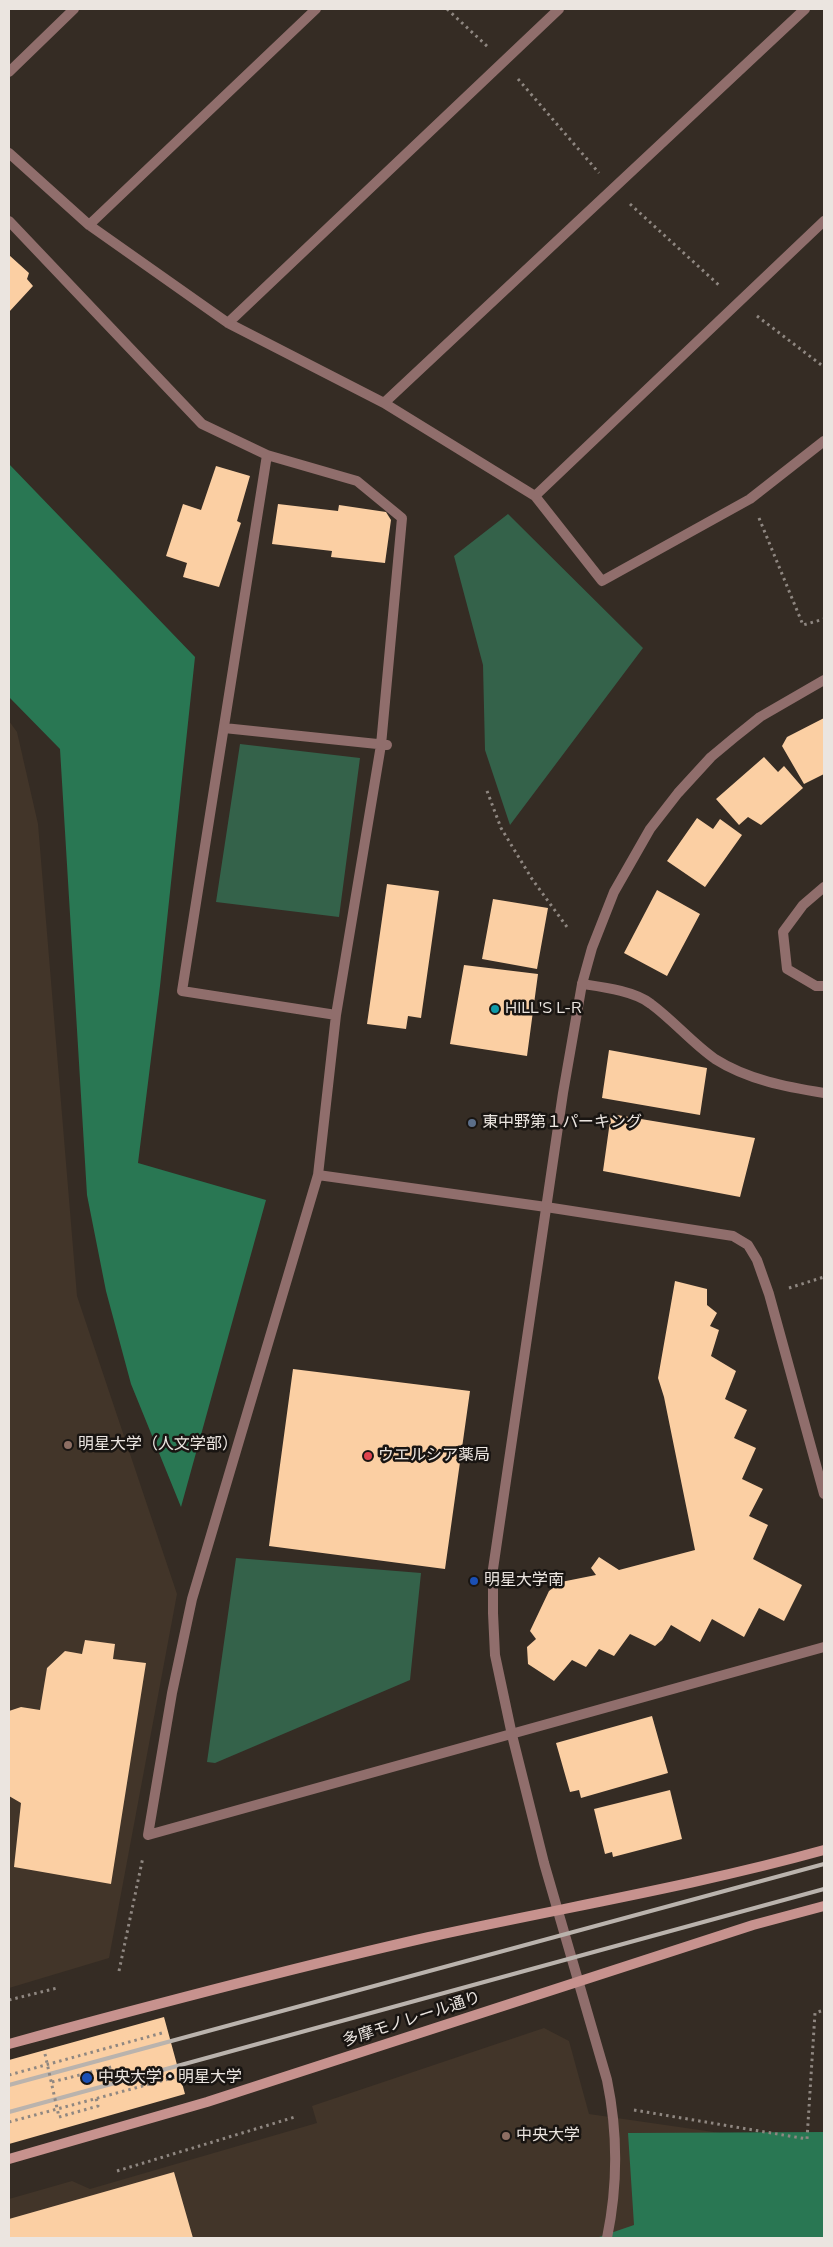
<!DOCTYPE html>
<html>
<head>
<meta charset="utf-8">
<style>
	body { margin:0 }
	#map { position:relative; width:833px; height:2247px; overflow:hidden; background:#352c24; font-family:"Nunito Sans",sans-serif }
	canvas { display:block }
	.frame { position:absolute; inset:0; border:10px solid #ebe5e0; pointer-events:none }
</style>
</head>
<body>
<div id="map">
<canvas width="833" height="2247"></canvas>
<div class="frame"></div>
</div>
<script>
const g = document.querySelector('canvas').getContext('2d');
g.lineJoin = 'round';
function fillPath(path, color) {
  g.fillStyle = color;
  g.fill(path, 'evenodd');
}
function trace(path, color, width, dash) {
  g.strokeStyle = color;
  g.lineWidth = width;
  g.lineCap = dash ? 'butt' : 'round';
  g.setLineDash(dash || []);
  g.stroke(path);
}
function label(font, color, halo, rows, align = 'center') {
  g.font = font + ' "Nunito Sans","Noto Sans JP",sans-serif';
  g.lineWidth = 5;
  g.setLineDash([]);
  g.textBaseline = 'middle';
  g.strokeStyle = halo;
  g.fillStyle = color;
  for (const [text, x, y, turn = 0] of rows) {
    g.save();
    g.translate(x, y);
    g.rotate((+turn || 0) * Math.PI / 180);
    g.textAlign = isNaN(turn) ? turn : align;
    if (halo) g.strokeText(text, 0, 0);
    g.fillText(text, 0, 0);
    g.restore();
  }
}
fillPath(new Path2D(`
	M9 721 17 732 38 824 77 1296 177 1594 109 1958 9 1988Z
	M544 2028 569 2041 589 2114 824 2148V2238H9V2199L72 2181 90 2189 317 2123 312 2106Z`), '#423529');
fillPath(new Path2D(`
	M508 514 643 648 510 825 485 750 483 665 454 556Z
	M240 744 360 758 339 917 216 902Z
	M236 1558 421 1573 410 1680 215 1763 207 1762Z`), '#34624a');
fillPath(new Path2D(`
	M9 464 195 657 160 986 138 1163 266 1200 181 1507 131 1384 106 1291 87 1195 60 749 9 697Z
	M824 2132V2238H596L634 2225 628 2133Z`), '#297753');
fillPath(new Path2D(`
	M9 255 29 273 27 279 33 286 9 312Z
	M216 466 250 476 237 521 241 523 219 587 183 577 187 563 166 556 183 504 201 510Z
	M278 504 338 511 339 505 386 512 391 520 385 563 331 557 332 551 272 544Z
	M824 718V774L804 784 782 746 787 737Z
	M764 757 778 772 784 766 803 788 761 825 748 817 739 825 716 799Z
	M697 818 713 829 720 819 742 835 705 887 667 861Z
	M387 884 439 891 421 1018 408 1016 406 1029 367 1024Z
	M657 890 700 914 667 976 624 953Z
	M493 899 548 908 537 969 482 959Z
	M464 965 538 974 527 1056 450 1044Z
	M609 1050 707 1068 700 1115 602 1098Z
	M611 1114 755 1138 740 1197 603 1171Z
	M675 1281 707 1289V1305L717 1313 710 1326 719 1330 711 1356 736 1371 725 1399 747 1410 734 1438 756 1448 742 1479 763 1489 749 1516 768 1525 753 1559 802 1585 784 1621 759 1608 744 1637 712 1619 700 1642 671 1625 662 1640 655 1646 630 1634 614 1656 599 1649 586 1667 572 1660 554 1681 528 1664 527 1647 536 1639 530 1631 549 1591 561 1582 596 1575 591 1568 599 1557 619 1570 695 1550 664 1397 658 1378Z
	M293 1369 470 1391 445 1569 269 1546Z
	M85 1640 115 1644 113 1659 146 1663 111 1884 14 1867 21 1803 9 1796V1711L21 1707 40 1710 47 1668 65 1651 82 1654Z
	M652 1716 668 1773 581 1798 579 1790 570 1792 556 1743Z
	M670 1790 682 1839 613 1857 612 1852 605 1854 594 1809Z
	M164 2017 185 2094 9 2144V2060Z
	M174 2172 193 2238H9V2219Z`), '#fbcfa3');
trace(new Path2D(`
	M447 9 488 47
	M518 79 599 173
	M630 204 721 287
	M757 316 824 367
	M759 518 803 625 824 619
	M487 791 501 828 532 879 567 927
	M789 1288 824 1277
	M119 1971 143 1857
	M9 2000 57 1988
	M9 2075 162 2033
	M52 2082 115 2066
	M634 2110 807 2139 815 2013 824 2010
	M59 2117 98 2106 96 2098
	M9 2122 176 2077
	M117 2171 295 2117`), '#8f8781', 3, [2.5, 4]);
trace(new Path2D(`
	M816 986 787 969 783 932 803 905 824 887`), '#906e6c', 10);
trace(new Path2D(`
	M9 72 74 9
	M9 153 89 225 228 323 384 403 805 9
	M9 221 202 424 267 455 357 481 402 518 381 745 336 1015 318 1175 192 1599 172 1693 148 1835 824 1647
	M89 225 316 9
	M228 323 559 9
	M384 403 535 496 602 581 750 499 824 441
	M267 455 182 991 336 1015
	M535 496 824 221
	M224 728 387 745
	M582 984C602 987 635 991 651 1004 674 1021 692 1043 715 1059 748 1080 787 1087 824 1093
	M816 986H824
	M318 1175 546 1207 733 1236 748 1245 757 1260 769 1294 824 1494`), '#906e6c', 10);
trace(new Path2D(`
	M607 2238C618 2185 618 2133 607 2080L544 1863 512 1735 495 1655 493 1613V1569L563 1093 582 984 592 948 614 892 650 829 678 793 711 757 735 737 760 717 824 680`), '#906e6c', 10);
trace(new Path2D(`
	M9 2044C148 2006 288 1969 429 1937 561 1908 694 1886 824 1850
	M9 2159 207 2102 753 1925 824 1906`), '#c7928e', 10);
trace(new Path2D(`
	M9 2085 824 1864
	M9 2112 824 1889`), '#bab3ad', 4);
trace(new Path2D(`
	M45 2054 59 2117`), '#8f8781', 3, [2.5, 4]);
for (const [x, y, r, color] of [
	[495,1009,5,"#0f9aa8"],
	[472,1123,5,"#5c6f8a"],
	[68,1445,5,"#8d6e63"],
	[368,1456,5,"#e0444e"],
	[474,1581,5,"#1a4fb4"],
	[87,2078,6,"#1a4fb4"],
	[506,2136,5,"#8d6e63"]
]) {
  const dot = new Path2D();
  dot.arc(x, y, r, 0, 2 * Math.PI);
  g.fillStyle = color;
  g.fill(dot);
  trace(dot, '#191512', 2);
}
label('16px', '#ebe5e0', '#191512', [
	["HILL'S L-R",505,1009],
	["東中野第１パーキング",482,1123],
	["明星大学（人文学部）",78,1445],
	["ウエルシア薬局",378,1456],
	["明星大学南",484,1581],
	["中央大学・明星大学",98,2078],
	["中央大学",516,2136]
], 'left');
label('16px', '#ebe5e0', '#191512', [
	["多摩モノレール通り",412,2020,-18]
]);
</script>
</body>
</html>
